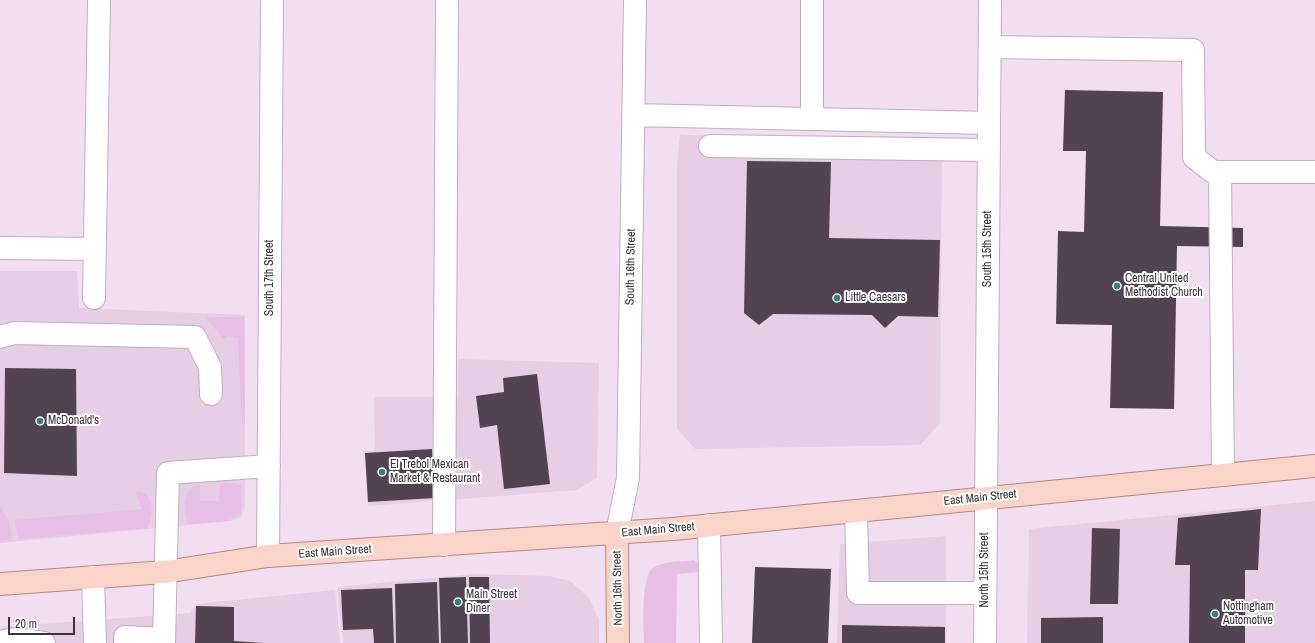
<!DOCTYPE html>
<html>
<head>
<meta charset="utf-8">
<style>
	body { margin:0 }
	#map { position:relative; width:1315px; height:643px; overflow:hidden; background:#f1def1; font-family:"Archivo Narrow",sans-serif }
	canvas { display:block }
	.scale { position:absolute; left:8px; top:617px; width:67px; height:18px; box-sizing:border-box; border:2px solid #393239; border-top:0; padding-left:5px; font-size:12px; line-height:14px; white-space:nowrap; color:#393239; -webkit-text-stroke:3px #fff; paint-order:stroke }
</style>
</head>
<body>
<div id="map">
<canvas width="1315" height="643"></canvas>
<div class="scale">20 m</div>
</div>
<script>
const g = document.querySelector('canvas').getContext('2d');
g.lineJoin = 'round';
function fillPath(path, color) {
  g.fillStyle = color;
  g.fill(path, 'evenodd');
}
function trace(path, color, width, dash) {
  g.strokeStyle = color;
  g.lineWidth = width;
  g.lineCap = dash ? 'butt' : 'round';
  g.setLineDash(dash || []);
  g.stroke(path);
}
function label(font, color, halo, rows, align = 'center') {
  g.font = font + ' "Archivo Narrow",sans-serif';
  g.lineWidth = 4;
  g.setLineDash([]);
  g.textBaseline = 'middle';
  g.strokeStyle = halo;
  g.fillStyle = color;
  for (const [text, x, y, turn = 0] of rows) {
    g.save();
    g.translate(x, y);
    g.rotate((+turn || 0) * Math.PI / 180);
    g.textAlign = isNaN(turn) ? turn : align;
    if (halo) g.strokeText(text, 0, 0);
    g.fillText(text, 0, 0);
    g.restore();
  }
}
fillPath(new Path2D(`
	M680 135 942 137 940 423 920 445 695 449 677 429V166Z
	M0 271H77L79 308 245 315V507L241 517 231 521 0 543Z
	M459 359 599 363 597 478 577 490 368 506 364 452 375 450 374 397H458Z
	M1315 501V643H1027L1029 529Z
	M946 536V643H837L840 544Z
	M474 574 549 576 570 581 589 598 599 620V643H343L337 587Z
	M335 590 340 643H0V627L190 613 196 604Z`), '#e6cee5');
fillPath(new Path2D(`
	M206 317H244L245 423 242 425 238 338 228 336 223 339Z
	M223 483H234L241 485 242 506 240 514 227 521 190 524 187 522C183 508 182 490 199 484L200 486V501H219L220 485Z
	M138 491C156 494 153 515 148 528L18 539 15 520 142 509 136 493Z
	M0 506 9 521 12 539 0 541Z
	M694 560 698 564V572L677 574 676 643H644C644 628 640 575 654 567 665 561 681 562 694 560Z`), '#e7bee6');
fillPath(new Path2D(`
	M1065 90 1163 92 1160 226 1243 228V247L1177 246 1174 409 1110 408 1112 325 1056 324 1058 231 1084 232 1086 151H1063Z
	M747 161 831 162 829 238 940 240 938 317 898 316 885 328 872 315 773 314 759 325 744 313Z
	M5 368 76 369 77 476 4 473Z
	M537 374 550 484 504 489 497 425 480 428 476 396 504 392 503 378Z
	M432 449 435 498 368 502 365 453Z
	M1261 509 1258 570H1245V643H1189L1190 565H1175L1178 518Z
	M1092 528 1120 529 1118 604H1090Z
	M755 567 831 569 828 643H752Z
	M466 577 468 643H441L439 578Z
	M469 577H489L490 643H470Z
	M437 582 439 643H396L395 584Z
	M392 588 394 643H374L373 629 343 630 341 590Z
	M196 606 234 607V641L264 643H195Z
	M1103 617V643H1041V618Z
	M842 625 945 627V643H842Z`), '#524352');
const minor = new Path2D(`
	M990 47 1193 50 1194 157 1213 172H1315
	M633 115 989 123
	M812 119V0
	M710 146 988 150
	M1220 172 1223 475
	M0 248 95 249
	M94 298 99 0
	M0 337 14 333 195 337 210 367 211 394
	M856 511 858 593H985
	M709 525 711 643
	M617 533 628 478 635 0
	M444 545 447 0
	M268 556 272 0
	M93 577 95 643
	M0 642 15 639 44 643
	M125 643V637L164 639
	M164 643 168 473 269 466
	M985 643 990 0`);
const major = new Path2D(`
	M617 533 618 643
	M0 584 165 572 268 556 673 529 1315 466`);
trace(minor, '#c0aebf', 24);
trace(major, '#b4887f', 24);
trace(minor, '#fff', 22);
trace(major, '#fad4c8', 22);
for (const [x, y, r, color] of [
	[1117,286,4,"#357e7c"],
	[837,298,4,"#357e7c"],
	[40,421,4,"#357e7c"],
	[382,472,4,"#357e7c"],
	[458,602,4,"#357e7c"],
	[1215,614,4,"#357e7c"]
]) {
  const dot = new Path2D();
  dot.arc(x, y, r, 0, 2 * Math.PI);
  g.fillStyle = color;
  g.fill(dot);
  trace(dot, '#fff', 1.5);
}
label('12px', '#393239', '#fff', [
	["South 15th Street",988,249,-90],
	["South 16th Street",631,267,-89],
	["South 17th Street",270,278,-90],
	["East Main Street",980,498,-6],
	["East Main Street",658,530,-5],
	["East Main Street",335,552,-4],
	["North 15th Street",985,570,-90],
	["North 16th Street",618,588,-91]
]);
label('12px', '#393239', '#fff', [
	["Central United",1125,279],
	["Methodist Church",1125,293],
	["Little Caesars",845,298],
	["McDonald's",48,421],
	["El Trebol Mexican",390,465],
	["Market & Restaurant",390,479],
	["Main Street",466,595],
	["Diner",466,609],
	["Nottingham",1223,607],
	["Automotive",1223,621]
], 'left');
</script>
</body>
</html>
